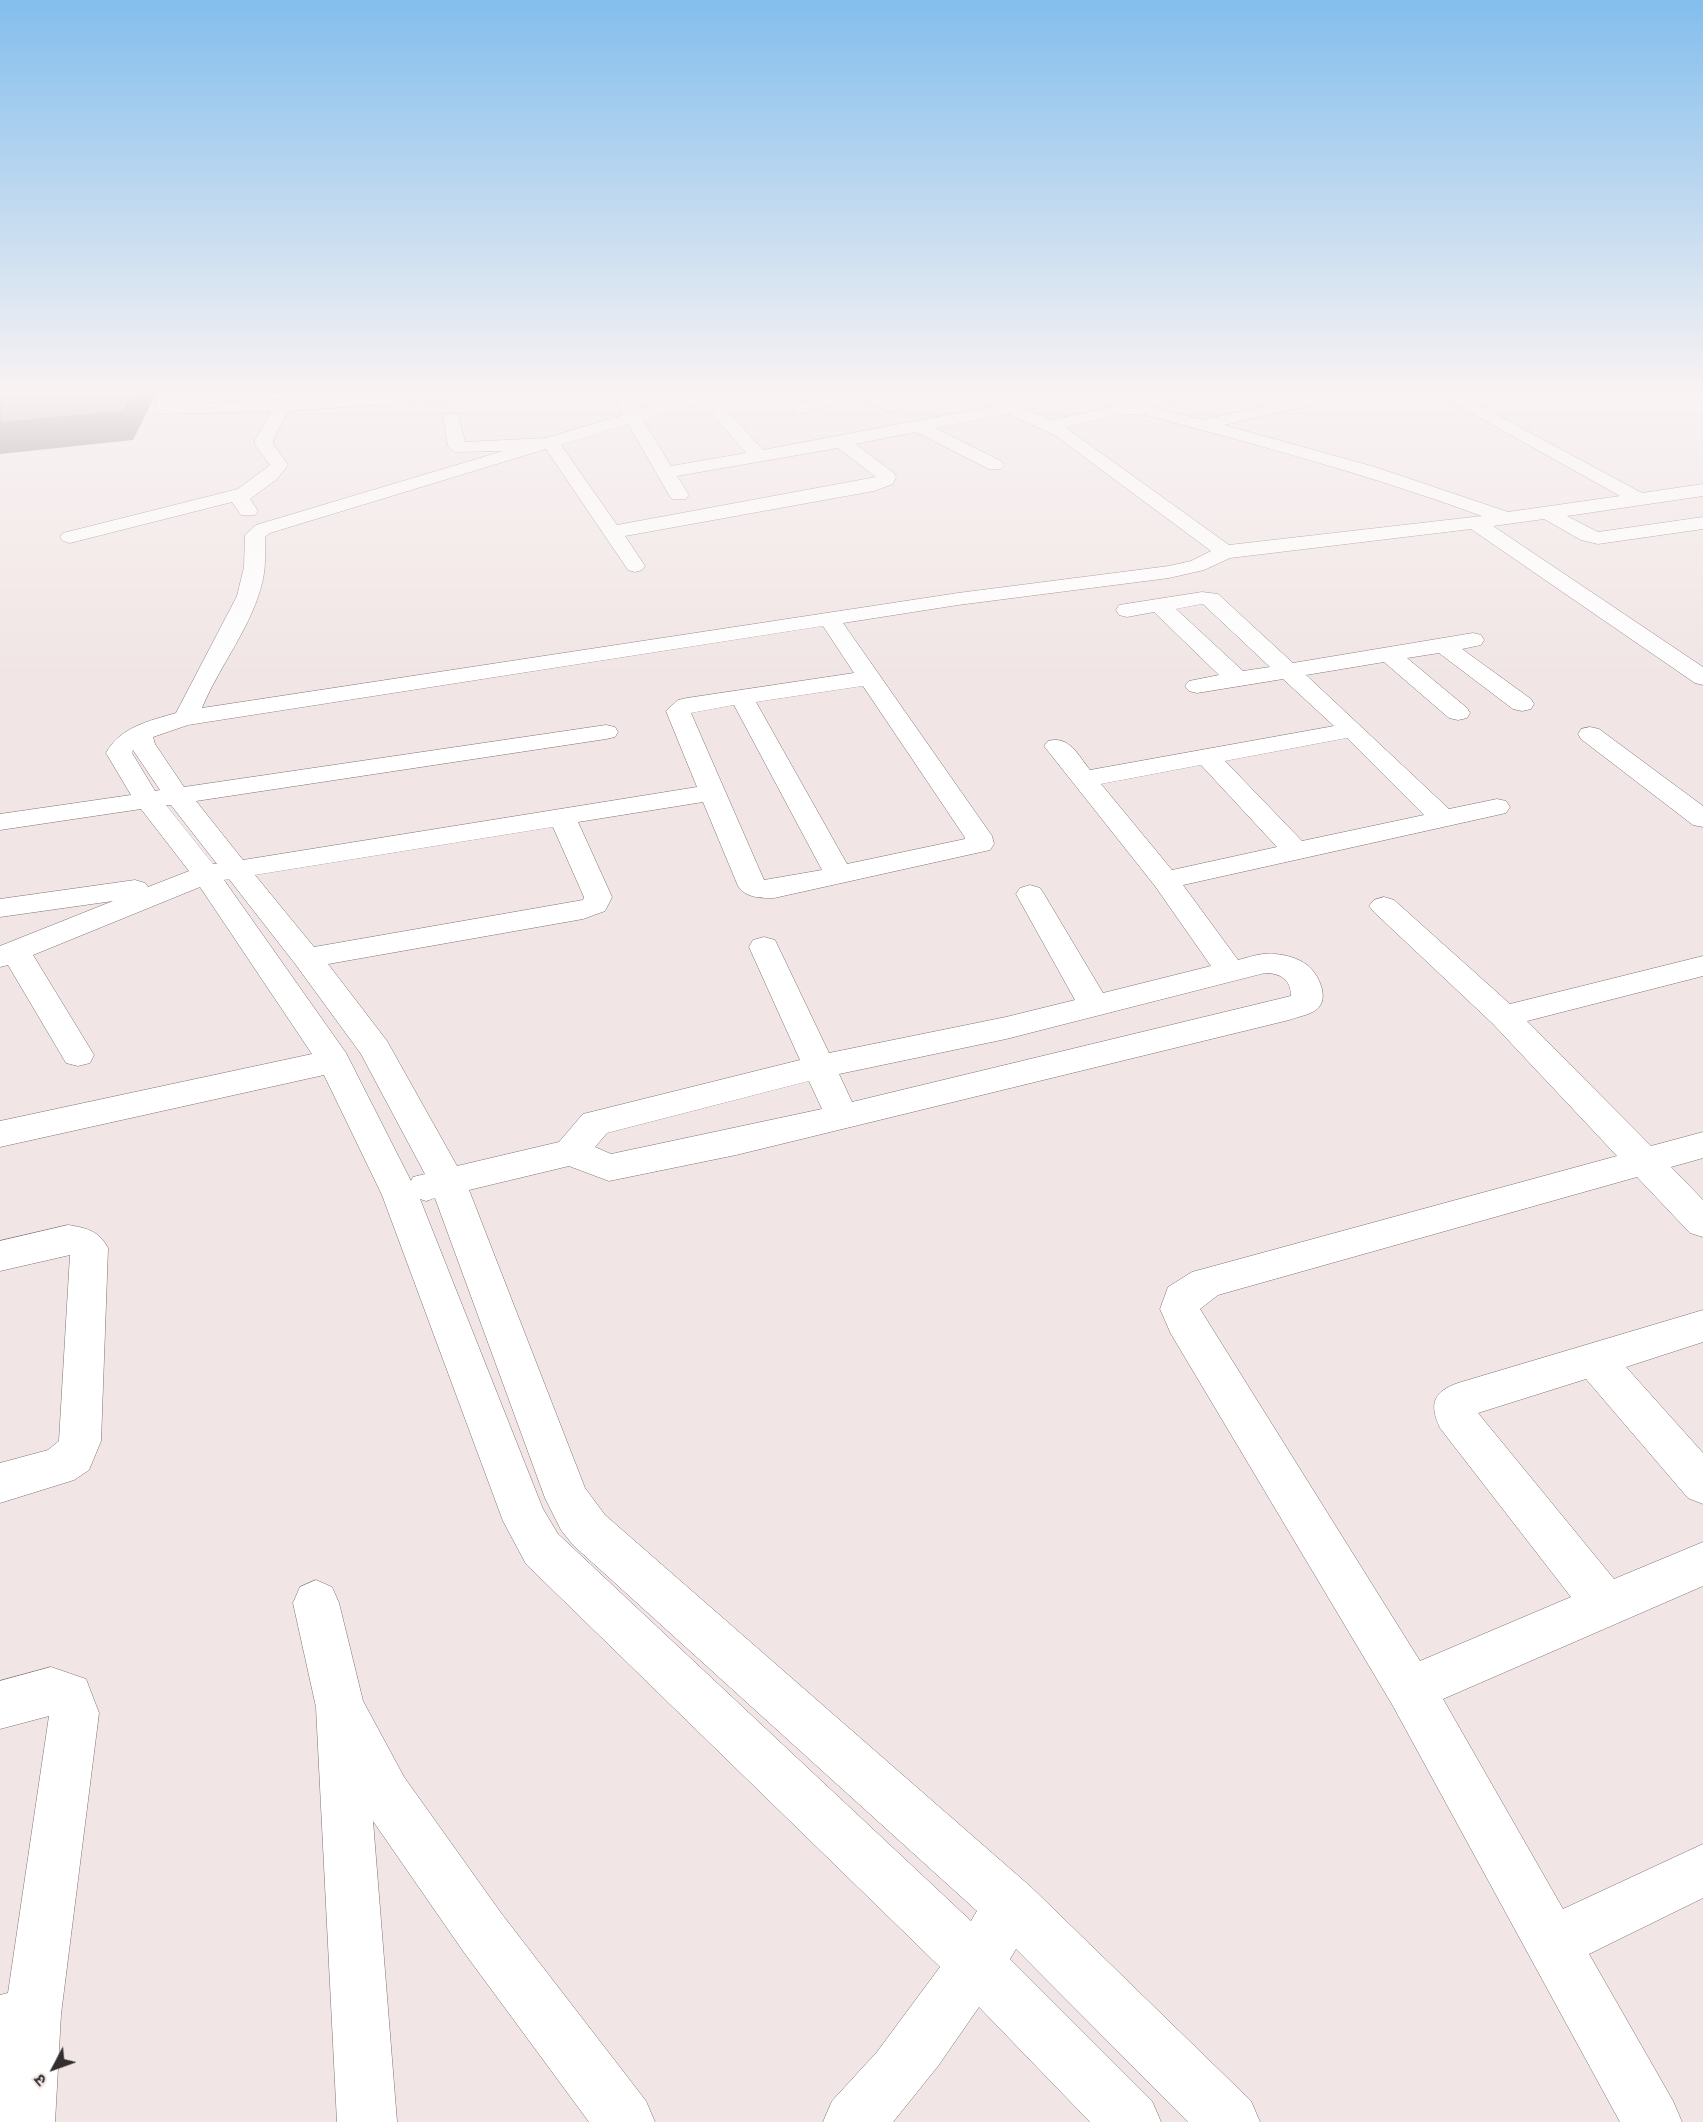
<!DOCTYPE html>
<html>
<head>
<meta charset="utf-8">
<style>
	body { margin:0 }
	#map { position:relative; width:1703px; height:2122px; overflow:hidden; background:#f1e5e5; font-family:"Fira Sans","Noto Sans Devanagari",sans-serif }
	canvas { display:block }
	.north { position:absolute; left:24px; top:2038px; width:60px; height:60px; -webkit-text-stroke:4px #f1e5e5; paint-order:stroke; rotate:229deg; font-size:16px; font-weight:700; line-height:24px; text-align:center; color:#342f2f }
	.north::after { content:''; display:block; margin:auto; width:21px; height:27px; background:#342f2f; clip-path:polygon(50% 0,100% 100%,50% 72%,0 100%) }
</style>
</head>
<body>
<div id="map">
<canvas width="1703" height="2122"></canvas>
<div class="north">उ</div>
</div>
<script>
const g = document.querySelector('canvas').getContext('2d');
g.lineJoin = 'round';
function trace(path, color, width, dash) {
  g.strokeStyle = color;
  g.lineWidth = width;
  g.lineCap = dash ? 'butt' : 'round';
  g.setLineDash(dash || []);
  g.stroke(path);
}
function fillPath(path, color) {
  g.fillStyle = color;
  g.fill(path, 'evenodd');
}
const minor = new Path2D(`
	M159 390H175L172 404C291 401 409 390 528 390L520 395 288 411 273 440V444L288 465 277 479 250 499 258 511 255 515H241L232 502 70 543 63 541 60 537 63 533 238 489 270 465 255 445V440L271 411 165 414 159 413 155 407Z
	M614 390H630L638 410 705 390H732L730 393 716 398 763 450 994 406 964 390H986L1050 420 1128 404 1176 390H1205L1203 393 1152 407 1203 420 1307 396 1315 401 1313 405 1224 425 1375 467 1508 512 1620 496 1430 390H1451L1642 493 1703 484V496L1567 516 1598 532 1703 517V529L1598 544 1581 540 1544 519 1493 526 1703 667V685L1695 683 1471 529 1230 558 1204 570 1169 578 958 605 843 623 992 836 994 844 990 850 774 898C760 898 746 898 738 886L703 802 578 822 612 897 605 911 583 919 328 964 387 1041 457 1166 559 1142 583 1114 800 1060 749 947 753 940 764 937 775 940 829 1053 1006 1017 1075 1000 1016 894 1020 888 1030 885 1040 888 1044 894 1103 993 1211 966 1155 886 1044 746 1048 741C1069 735 1078 755 1090 770L1334 726 1283 679 1197 693 1189 691 1185 686 1189 681 1219 675 1154 612 1127 617 1119 615 1116 610 1119 605 1202 592 1218 594 1293 663 1473 633 1481 635 1484 640 1481 645 1462 649 1531 699 1534 704 1531 709 1522 711 1513 709 1439 653 1407 658 1467 708 1470 713 1467 718 1458 720 1449 718 1384 662 1306 675 1449 809 1497 799 1506 801 1510 807 1506 813 1183 885 1238 960C1250 957 1263 952 1275 954 1286 955 1298 958 1307 965 1318 973 1331 999 1316 1010 1309 1015 1297 1017 1289 1020L736 1155 609 1181 569 1166 469 1190 585 1488 605 1515 1031 1887 1251 2101 1260 2122H1188L1016 1949 1010 1959 1152 2101 1161 2122H1090L979 2007 938 2066 893 2122H823L832 2101 877 2052 940 1967 526 1564 503 1521 382 1195 324 1075 0 1147V1121L312 1054 200 887 33 955 94 1055 90 1063 78 1066 66 1063 8 965 0 967V946L113 901 0 917V899L135 880 145 883 148 887 189 871 141 809 0 830V814L131 795 106 753C120 727 149 721 176 713L237 596 244 567 245 535 256 525 503 451 454 452 448 446 443 418 446 414H458L465 442 546 438 623 415ZM702 402 746 453 671 466 643 420ZM1009 414 1056 436 1211 551 1191 561 1169 566 958 593 202 708C220 664 253 626 263 579 266 565 265 551 265 537L270 533 546 449 628 570 635 572 642 570 645 566 625 536 874 491 893 484 896 477 894 473 855 444 916 432 989 469H1001L1004 465 1001 461 935 428ZM1123 414H1141C1256 444 1370 475 1482 516L1229 545 1065 427ZM628 424 669 495 672 499H686L689 495 677 476 838 448 876 477 617 525 561 445ZM1202 604 1204 605 1270 667 1243 671 1176 609ZM823 626 854 673 687 698 678 700 666 711 697 787 243 860 196 801 606 739 615 737 618 732 615 727 606 725 184 787 155 744 153 737 188 725ZM863 686 964 836 965 839 847 864 756 702ZM734 705 822 870 764 880 691 713ZM1347 738 1424 815 1302 841 1225 761ZM133 750 160 790 155 791 132 753ZM1201 765 1277 847 1172 870 1101 784ZM166 805H171L217 864H213ZM553 827 584 897 583 900 314 947 255 875ZM229 879 296 965 361 1054 425 1174 413 1177 411 1181 346 1053 224 880ZM1265 973C1281 973 1291 980 1291 996L852 1102 839 1074 1006 1039ZM809 1081 822 1109 611 1154 595 1147 607 1133ZM435 1198 545 1498 561 1530 573 1545 977 1911 971 1921 558 1534 543 1509 420 1199 426 1201Z
	M842 390H873L899 407 897 411H885L858 396 800 414 794 413 792 409 794 405Z
	M1590 727 1599 729 1703 806V827L1693 825 1581 739 1578 734 1581 729Z
	M1384 897 1394 900 1510 1004 1703 956V976L1527 1021 1651 1146 1703 1132V1158L1671 1167 1703 1200V1237L1690 1233 1637 1177 1218 1295 1200 1309 1420 1661 1571 1597 1440 1428C1429 1404 1433 1392 1458 1383L1703 1310V1342L1626 1367 1703 1453V1504L1688 1498 1586 1379 1478 1413 1614 1579 1703 1542V1586L1443 1699 1563 1909 1703 1844V1898L1589 1954 1673 2101 1682 2122H1620L1393 1706 1171 1334 1160 1309 1168 1287 1192 1272 1617 1156 1493 1024 1374 912 1369 906 1374 900Z
	M68 1225C87 1228 99 1231 108 1248L101 1441 89 1470 74 1480 0 1503V1463L48 1450 59 1441 70 1255 0 1271V1241Z
	M316 1580 332 1587 339 1603 363 1701 404 1777 501 1913 646 2101 655 2122H589L463 1951 373 1821 397 2122H337L316 1707 293 1603 300 1587Z
	M51 1667 86 1679 99 1713 61 2014 55 2122H0V1995L8 1993 49 1716 0 1729V1681Z`);
trace(minor, '#7f7474', 1);
fillPath(minor, '#fff');
fillPath(new Path2D(`
	M134 390H153L155 396 133 440 0 454V423Z`), '#7e7676');
const building = new Path2D(`
	M0 390H134L123 411 0 423Z`);
fillPath(building, '#b4a9a9');
trace(building, '#7e7676', 1.5);
const sky = g.createLinearGradient(0, 0, 0, 688);
sky.addColorStop(0, '#83beed');
sky.addColorStop(0.57, '#f9f3f3');
sky.addColorStop(1, '#f9f3f300');
g.fillStyle = sky;
g.fillRect(0, 0, 1703, 688);
</script>
</body>
</html>
